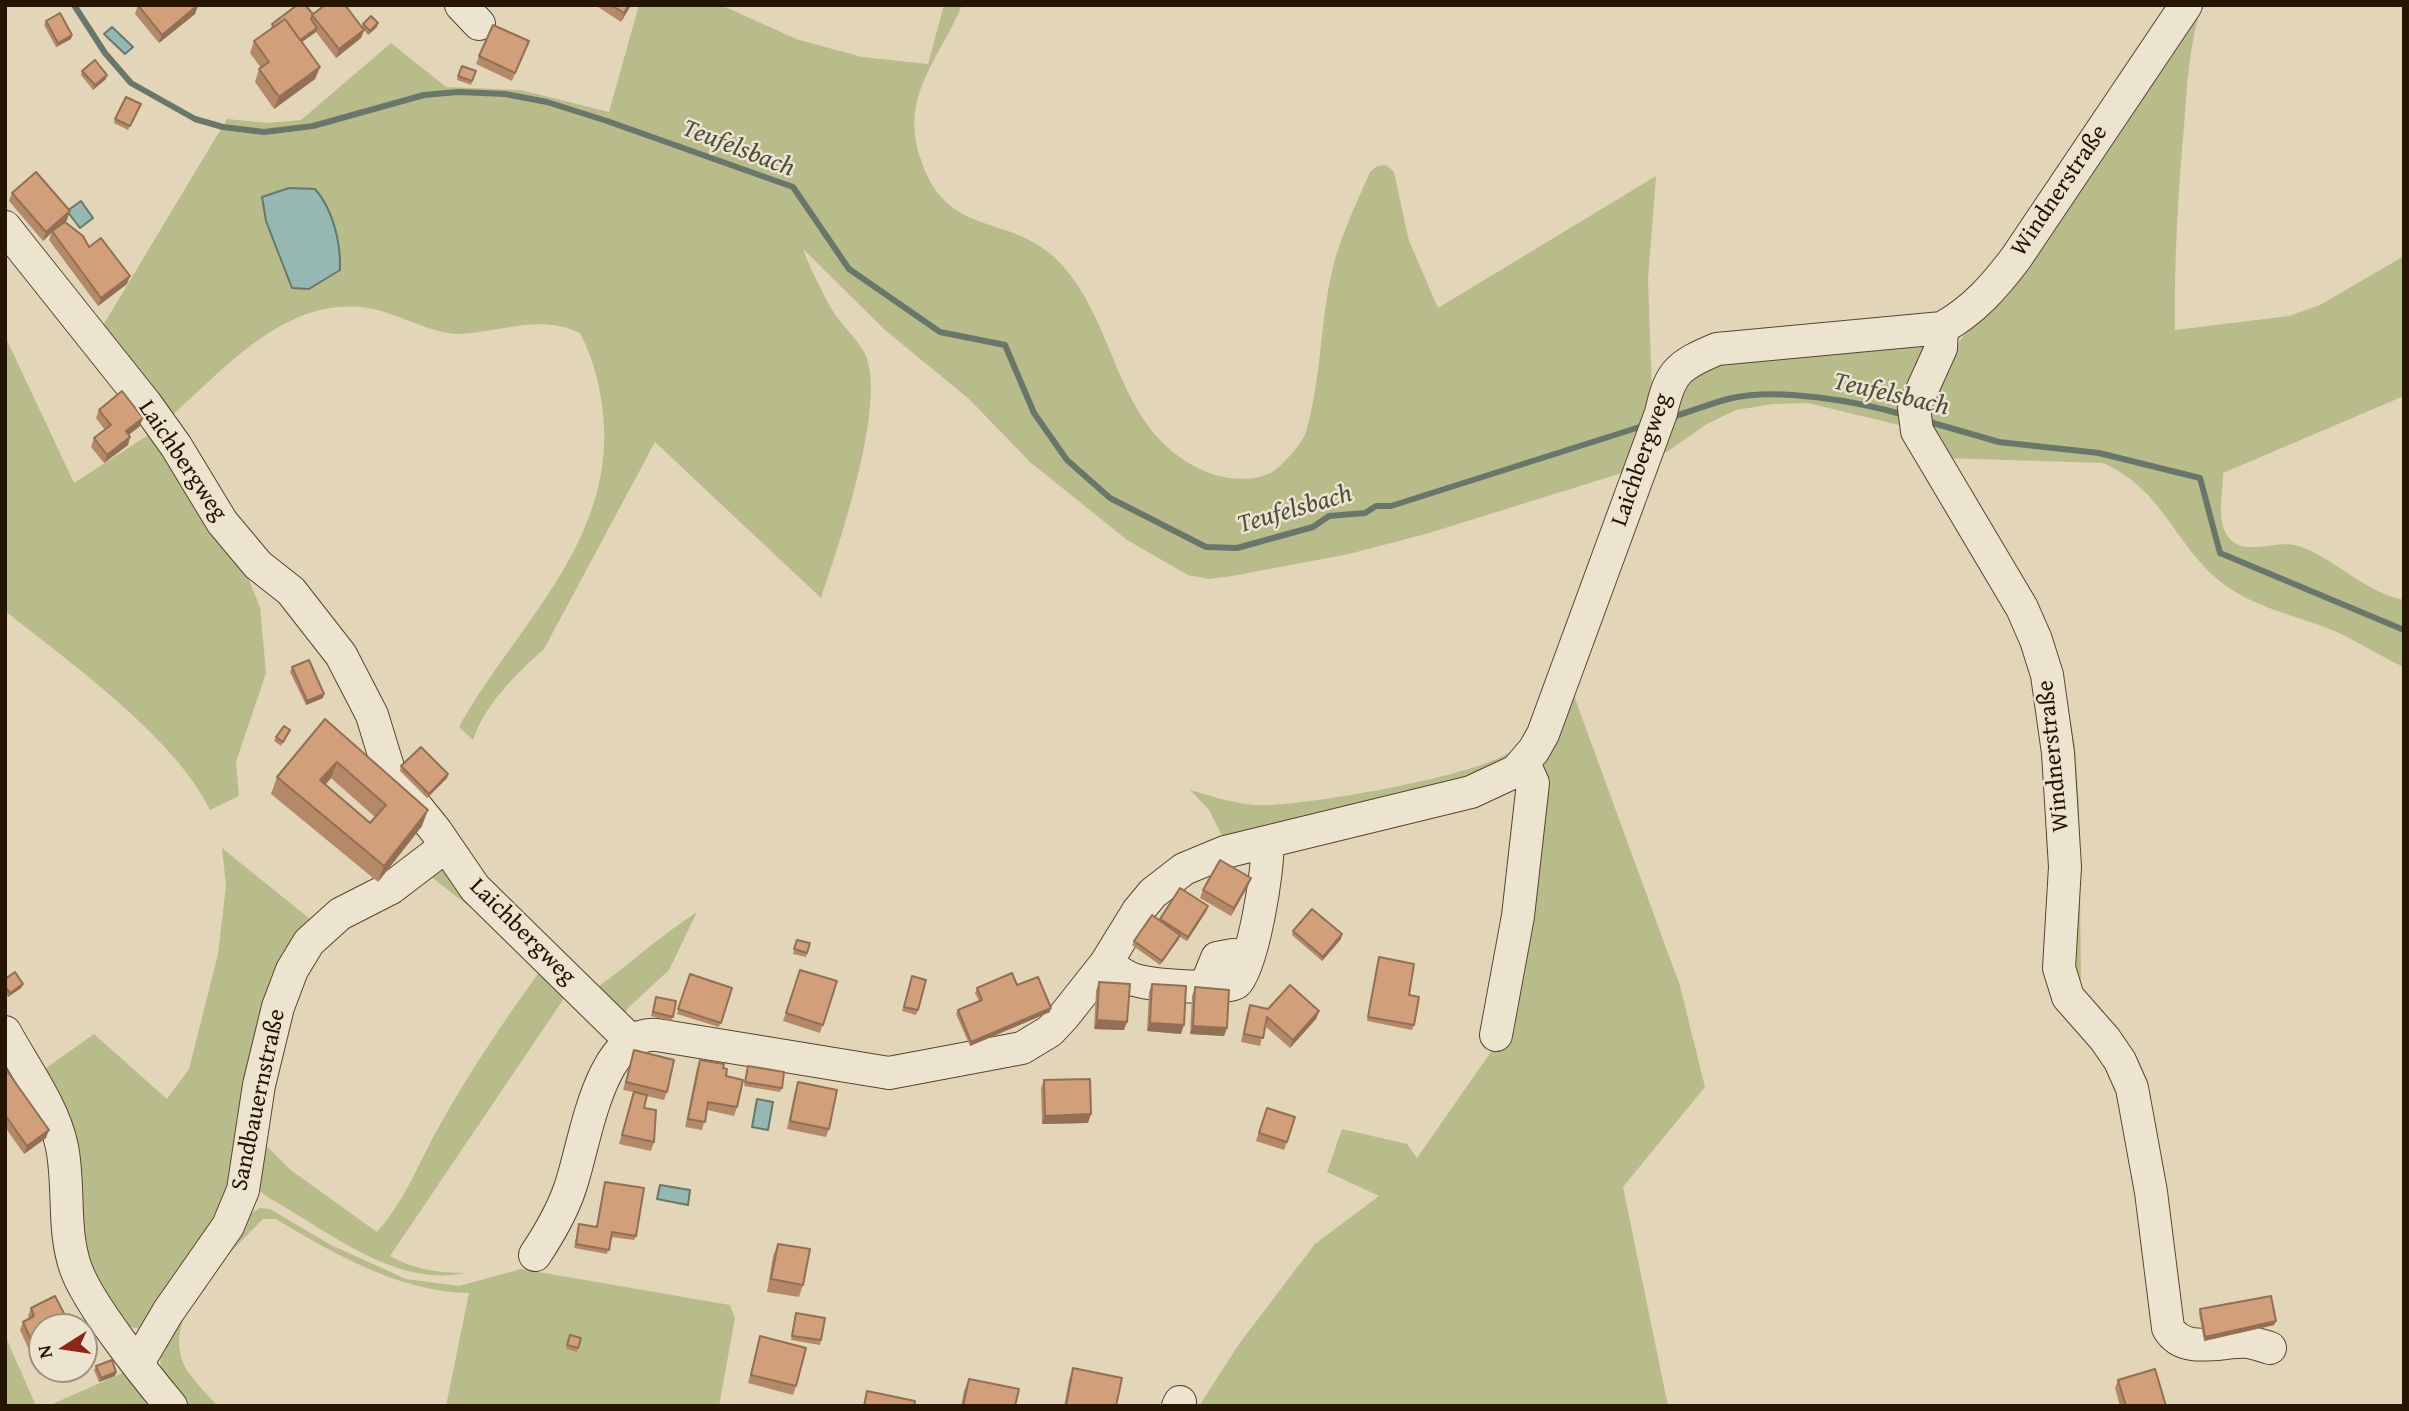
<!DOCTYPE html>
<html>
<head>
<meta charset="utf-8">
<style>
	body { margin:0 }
	#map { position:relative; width:2409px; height:1411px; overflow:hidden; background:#e3d5b7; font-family:"Gentium Book Plus",serif }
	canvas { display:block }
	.frame { position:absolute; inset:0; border:7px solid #261601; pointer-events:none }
	.north { position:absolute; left:28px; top:1313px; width:70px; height:70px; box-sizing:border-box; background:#ede4d0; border:2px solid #9d927d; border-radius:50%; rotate:258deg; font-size:19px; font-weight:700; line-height:28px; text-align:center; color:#261601 }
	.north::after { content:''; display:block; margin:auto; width:24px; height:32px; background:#8f2418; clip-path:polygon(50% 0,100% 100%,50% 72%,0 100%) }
</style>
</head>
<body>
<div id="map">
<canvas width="2409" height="1411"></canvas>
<div class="frame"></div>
<div class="north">N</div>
</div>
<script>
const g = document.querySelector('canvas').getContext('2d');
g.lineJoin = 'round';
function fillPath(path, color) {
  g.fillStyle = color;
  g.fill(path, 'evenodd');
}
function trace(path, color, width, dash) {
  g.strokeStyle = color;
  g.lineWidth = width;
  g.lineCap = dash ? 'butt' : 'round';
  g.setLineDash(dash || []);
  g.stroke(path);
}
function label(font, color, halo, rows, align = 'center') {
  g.font = font + ' "Gentium Book Plus",serif';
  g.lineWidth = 5;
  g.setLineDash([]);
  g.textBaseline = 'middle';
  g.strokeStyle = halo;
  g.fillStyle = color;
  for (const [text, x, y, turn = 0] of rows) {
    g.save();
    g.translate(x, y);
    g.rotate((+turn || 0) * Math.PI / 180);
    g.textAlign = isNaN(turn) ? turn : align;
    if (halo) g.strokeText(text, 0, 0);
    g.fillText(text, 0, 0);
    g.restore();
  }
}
fillPath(new Path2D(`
	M639 5H721L796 39 862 57 928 64 944 5H962C940 59 900 94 920 157 945 238 1005 213 1053 256 1122 319 1110 439 1215 475 1232 480 1256 481 1272 472 1282 466 1302 444 1306 432 1321 381 1320 324 1332 271 1340 237 1356 204 1370 172L1377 166 1386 165 1394 172 1409 241 1438 308 1656 176 1648 280 1652 390 1647 432 1545 716 1508 768 1226 843 1209 810 1190 790C1216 797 1242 807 1269 805 1318 803 1472 777 1510 752 1521 745 1527 735 1534 724L1625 472 1429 533 1349 554 1232 576 1208 579 1188 575 1127 540 1030 462 969 399 885 330 803 249C808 263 825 299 833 311 842 326 857 338 865 354 888 401 838 548 821 598L655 442 544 649C516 674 485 704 473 740L459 727C514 628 610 547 604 425 602 393 595 362 580 333 539 314 503 332 460 334 433 335 396 312 368 308 285 295 223 371 167 420L99 332 227 119 268 123 301 120 391 43 446 87 521 90 609 112Z
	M2194 5H2202C2189 44 2187 86 2184 127 2178 194 2174 262 2175 330L2289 316 2320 305 2404 256V396L2223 473C2223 494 2215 525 2231 540 2247 556 2278 539 2299 546 2336 559 2364 592 2404 600V667C2379 656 2356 640 2332 630 2292 614 2247 606 2215 577 2171 537 2162 490 2103 463L1944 458 2061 673 2075 746 2079 805 2081 985 2065 971 2058 713 1933 452 1925 403 1934 378Z
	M5 336 74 483 156 430 246 573 260 607 266 673 236 762 239 796 210 810C176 738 68 661 5 611Z
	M1931 338 1936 345V350L1910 396 1903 425 1910 426 1919 446C1959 511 2013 583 2036 655 2068 754 2056 860 2054 962L2049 957C2057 858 2061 734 2023 640 1993 564 1942 498 1903 426L1808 403 1773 404 1736 410 1707 424 1658 458 1573 693 1680 986 1705 1087 1623 1187 1668 1406H1199L1239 1344 1315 1244 1379 1196 1327 1172 1342 1129 1407 1144 1417 1158 1502 1036 1529 907 1539 763 1566 699 1649 461 1677 391 1696 369 1713 362Z
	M222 848 315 923 235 1183 210 1235 141 1329 126 1326 94 1286 39 1073 94 1034 167 1099 189 1069 218 954 226 886Z
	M435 867 451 870 498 926 569 991 390 1256C413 1269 439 1273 465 1273 395 1288 327 1230 269 1198 265 1195 260 1192 257 1188 240 1157 286 987 307 956 321 934 343 921 365 911 349 922 331 932 317 947 283 986 265 1093 264 1144L292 1171 377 1232C404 1202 418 1165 437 1130 468 1074 504 1021 542 968L491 923 426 873Z
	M697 912 669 970 627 1009 623 1019 595 989C630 964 661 935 697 912Z
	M260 1208 270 1209 331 1245 406 1279 459 1286 521 1269 730 1305 735 1318 719 1406H446L469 1293C400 1292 334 1254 276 1219H263C230 1254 152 1320 189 1373 197 1385 208 1395 218 1406H179L161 1377 160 1350 244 1217Z
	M5 1335 36 1406H5Z
	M129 1370 151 1406H48Z`), '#b8bc8b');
const water = new Path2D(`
	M112 27 133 47 125 54 104 34Z
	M289 188 315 189C333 209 341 243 340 270L309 289 292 288 266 221 262 197Z
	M81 201 93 218 80 228 67 211Z
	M757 1099 773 1102 768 1130 752 1127Z
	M660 1185 690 1190 688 1205 657 1199Z`);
fillPath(water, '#95b8b2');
trace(water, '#69776b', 2);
trace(new Path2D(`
	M74 5 105 53 131 83 195 119 223 127 264 132 313 126 424 95 458 92 505 94 547 102 607 121 793 187 849 269 940 332 1005 345 1034 413 1067 460 1110 498 1206 547 1237 548 1313 527 1329 516 1365 513 1376 506H1391L1646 425
	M1669 418C1690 412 1711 403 1732 398 1779 387 1859 402 1905 415
	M1926 421 1999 442 2099 453 2200 478 2220 553 2404 630`), '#69776b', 6);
const minor = new Path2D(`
	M461 5 479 24
	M5 227 146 404 176 446 222 522 258 565 291 591 341 655 372 715 390 774 436 831 475 888 630 1040
	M1942 328 1941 348 1914 408 1917 431 2022 608 2036 640 2047 675 2058 753 2065 867 2059 968 2068 997 2105 1039 2120 1061 2132 1088 2151 1192 2168 1328C2184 1356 2222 1340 2248 1342 2255 1343 2263 1346 2270 1348
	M1106 963C1116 970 1127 979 1139 981 1154 985 1226 991 1236 983 1252 970 1270 865 1267 842
	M1205 987 1217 958 1233 955 1247 958
	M5 1032C24 1067 54 1107 62 1147 70 1187 62 1230 76 1269 89 1305 145 1375 171 1406
	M1496 1035 1518 916 1533 783 1524 763
	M535 1255C549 1234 562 1212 570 1188 585 1147 598 1030 657 1035L889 1073 1022 1048 1050 1031 1064 1016 1106 963 1138 911 1153 893 1184 869 1225 852 1471 792 1516 771 1534 750 1543 734 1661 413C1670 371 1679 365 1717 349L1942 328C1974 310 1994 287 2016 258L2186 5
	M138 1363 168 1312 228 1226 243 1190 259 1085 278 1007 292 970 309 942 340 914 391 888 446 846
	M1178 1406 1180 1402`);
trace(minor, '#55462e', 34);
trace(minor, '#ede4d0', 32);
fillPath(new Path2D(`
	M138 5H198L195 14 159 43 135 14Z
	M595 5H631L621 22Z
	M313 14 362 27 363 24 377 27 368 35 364 30 361 38 336 58 316 32 302 42 320 67 315 79 274 109 255 82 259 69 261 68 250 53 254 41 271 29 272 24Z
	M46 21 72 35 71 39 56 47 44 25Z
	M529 41 512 81 476 64 479 56Z
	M82 71 106 79 93 90 81 75Z
	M476 71 471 85 457 80 458 76Z
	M139 108 128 130 114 123 115 119Z
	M12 193 67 220 64 223 127 284 98 306 49 240 51 233 43 241 9 201Z
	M99 410 140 426 129 435 130 437 128 445 104 463 91 447 94 438 105 430 96 418Z
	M292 667 323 698 306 705 290 672Z
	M325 719 422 826 378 882 271 794 277 777ZM331 778 375 817 370 823 325 785Z
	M290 730 281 746 274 741 276 737Z
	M401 766 448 774 447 778 427 798 400 771Z
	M1251 878 1248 886 1231 916 1200 898 1203 890Z
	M1207 910 1187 941 1180 937 1160 965 1132 945 1134 941 1160 921V919Z
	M1293 931 1341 939 1322 961 1292 935Z
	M797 940 807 953 806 957 793 954Z
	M1379 957 1409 995 1414 1025 1412 1030 1367 1021Z
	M800 970 837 981 820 1033 783 1021Z
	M690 974 732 988 719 1027 677 1014Z
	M912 976 918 1010 916 1015 902 1011Z
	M5 979 23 984 21 988 8 997 5 992Z
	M1099 982 1124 1030 1094 1029 1096 991Z
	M1152 984 1181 1034 1147 1031 1149 992Z
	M1017 985 1050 1012 970 1046 956 1014 958 1010 979 1001 975 993 977 988Z
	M1195 987 1227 1028 1224 1036 1190 1034 1192 996Z
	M656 997 673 1017 671 1021 651 1016Z
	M1250 1005 1268 1009 1319 1011 1316 1019 1290 1048 1265 1026 1260 1046 1241 1042 1247 1013Z
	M634 1050 667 1092 664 1100 647 1096 644 1108 654 1142 651 1151 619 1144 633 1092 623 1090Z
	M700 1060 723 1068 737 1107 734 1116 707 1110 702 1130 685 1127 697 1068Z
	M748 1066 782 1088 780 1092 744 1086Z
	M5 1068 46 1138 24 1154 5 1127Z
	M1044 1080 1088 1123 1042 1124 1041 1088Z
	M798 1082 829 1129 826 1137 787 1129 795 1091Z
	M1264 1116 1287 1142 1284 1150 1256 1141Z
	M605 1182 636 1236 634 1240 611 1237 607 1254 574 1248 579 1224 596 1227Z
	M778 1244 803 1285 799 1297 767 1292 773 1256Z
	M31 1308 42 1327V1369H45L39 1372 20 1330 23 1322 29 1318 28 1316Z
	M2200 1309 2276 1321 2274 1325 2204 1341 2199 1313Z
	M796 1313 821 1340 820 1345 791 1340Z
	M570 1335 581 1338 577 1352 566 1349Z
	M760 1336 796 1386 793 1395 748 1383Z
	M96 1366 116 1372 115 1376 99 1382 94 1370Z
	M1073 1368 1116 1406H1064L1069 1380Z
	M969 1379 1015 1406H961L964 1391Z
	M2118 1380 2166 1406H2120L2115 1388Z`), '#b48968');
fillPath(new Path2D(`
	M198 5 195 14 159 43 162 35Z
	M629 5H631L621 22 624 13Z
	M378 23 377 27 368 35 370 31Z
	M317 28 316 32 293 48 295 44Z
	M364 30 361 38 336 58 339 49Z
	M72 35 71 39 56 47 58 43Z
	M320 67 315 79 274 109 279 97Z
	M107 75 106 79 93 90 95 85Z
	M70 211 67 220 53 232 52 231 51 233 43 241 46 232Z
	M130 276 127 284 98 306 101 298Z
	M143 418 140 426 123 439 126 431Z
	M130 437 128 445 104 463 107 455Z
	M324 694 323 698 306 705 307 701Z
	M337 762 331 778 315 797 320 780Z
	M448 774 447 778 427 798 429 794Z
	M428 810 422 826 378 882 384 866Z
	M1251 878 1248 886 1231 916 1234 908Z
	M1208 906 1207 910 1187 941 1188 937Z
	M1342 934 1341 939 1322 961 1323 957Z
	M1180 935 1179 939 1160 965 1162 961Z
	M23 984 21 988 8 997 10 993Z
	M1051 1008 1050 1012 970 1046 971 1042Z
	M1319 1011 1316 1019 1290 1048 1293 1040Z
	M1097 1020 1127 1022 1124 1030 1094 1029Z
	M1150 1023 1184 1025 1181 1034 1147 1031Z
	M1193 1026 1227 1028 1224 1036 1190 1034Z
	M1091 1114 1088 1123 1042 1124 1045 1116Z
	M49 1130 46 1138 24 1154 27 1146Z
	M2276 1321 2274 1325 2204 1341 2205 1337Z
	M116 1372 115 1376 99 1382 101 1378Z`), '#926f55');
const building = new Path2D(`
	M138 5H198L162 35Z
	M297 5H305L313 14 311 19 317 28 300 40 285 19 274 27 272 24Z
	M325 5H345L364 30 339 49 312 15Z
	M611 5H629L624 13Z
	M60 13 72 35 58 43 46 21Z
	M371 16 378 23 370 31 363 24Z
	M285 19 320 67 279 97 259 69 269 62 254 41Z
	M493 25 529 41 515 73 479 56Z
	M95 60 107 75 95 85 82 71Z
	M462 66 476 71 472 81 458 76Z
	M126 97 141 104 130 126 115 119Z
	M36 172 70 211 46 232 12 193Z
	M65 222 83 236 89 247 101 238 130 276 101 298 52 231Z
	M122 391 143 418 126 431 130 437 107 455 94 438 111 425 99 410Z
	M309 660 324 694 307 701 292 667Z
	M325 719 428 810 384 866 277 777ZM337 762 386 805 370 823 320 780Z
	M284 726 290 730 283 742 276 737Z
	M421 747 448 774 429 794 401 766Z
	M1220 860 1251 878 1234 908 1203 890Z
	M1180 888 1208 906 1188 937 1160 919Z
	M1312 909 1342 934 1323 957 1293 931Z
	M1152 915 1180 935 1162 961 1134 941Z
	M797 940 810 943 807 953 794 949Z
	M1379 957 1414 964 1409 995 1419 997 1414 1025 1368 1017Z
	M800 970 837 981 823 1025 786 1013Z
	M15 972 23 984 10 993 5 986V979Z
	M1012 973 1017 985 1038 977 1051 1008 971 1042 958 1010 982 1000 977 988Z
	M690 974 732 988 721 1023 678 1009Z
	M912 976 926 980 918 1010 904 1007Z
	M1099 982 1130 984 1127 1022 1097 1020Z
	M1152 984 1186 986 1184 1025 1150 1023Z
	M1290 985 1319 1011 1293 1040 1267 1017 1263 1038 1244 1034 1250 1005 1268 1009Z
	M1195 987 1229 990 1227 1028 1193 1026Z
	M656 997 676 1001 673 1017 653 1012Z
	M634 1050 674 1060 667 1092 626 1082Z
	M700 1060 724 1064 723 1068 727 1069 726 1076 743 1080 737 1107 708 1102 705 1122 688 1119Z
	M748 1066 784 1072 782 1088 745 1082Z
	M5 1068 49 1130 27 1146 5 1115Z
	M1090 1079 1091 1114 1045 1116 1044 1080Z
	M798 1082 837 1090 829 1129 790 1121Z
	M634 1092 647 1095 644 1108 656 1110 654 1142 622 1135Z
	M1267 1108 1295 1117 1287 1142 1259 1133Z
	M605 1182 644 1188 636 1236 612 1232 609 1250 576 1244 579 1224 597 1227Z
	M778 1244 810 1249 803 1285 771 1279Z
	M55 1296 71 1327H42V1364L23 1322 34 1316 31 1308Z
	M2271 1296 2276 1321 2205 1337 2200 1309Z
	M796 1313 825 1318 821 1340 792 1336Z
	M84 1332 89 1334 84 1350Z
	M570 1335 581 1338 578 1348 567 1345Z
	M760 1336 806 1348 796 1386 751 1375Z
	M112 1360 116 1372 101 1378 96 1366Z
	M1073 1368 1122 1378 1116 1406H1066Z
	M2155 1369 2166 1406H2126L2118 1380Z
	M969 1379 1019 1389 1015 1406H963Z
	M867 1391 915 1401 914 1406H864Z`);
fillPath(building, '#d19f79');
trace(building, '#926f55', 2);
label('24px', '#261601', '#ede4d0', [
	["Windnerstraße",2060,191,-56],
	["Laichbergweg",1642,460,-71],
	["Laichbergweg",182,461,56],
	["Windnerstraße",2054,756,-96],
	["Laichbergweg",522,932,45],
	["Sandbauernstraße",259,1100,-78]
]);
label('italic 26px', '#4d4f3f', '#ede4d0', [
	["Teufelsbach",738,149,21],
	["Teufelsbach",1891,395,13],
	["Teufelsbach",1295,510,-16]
]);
</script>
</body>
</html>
